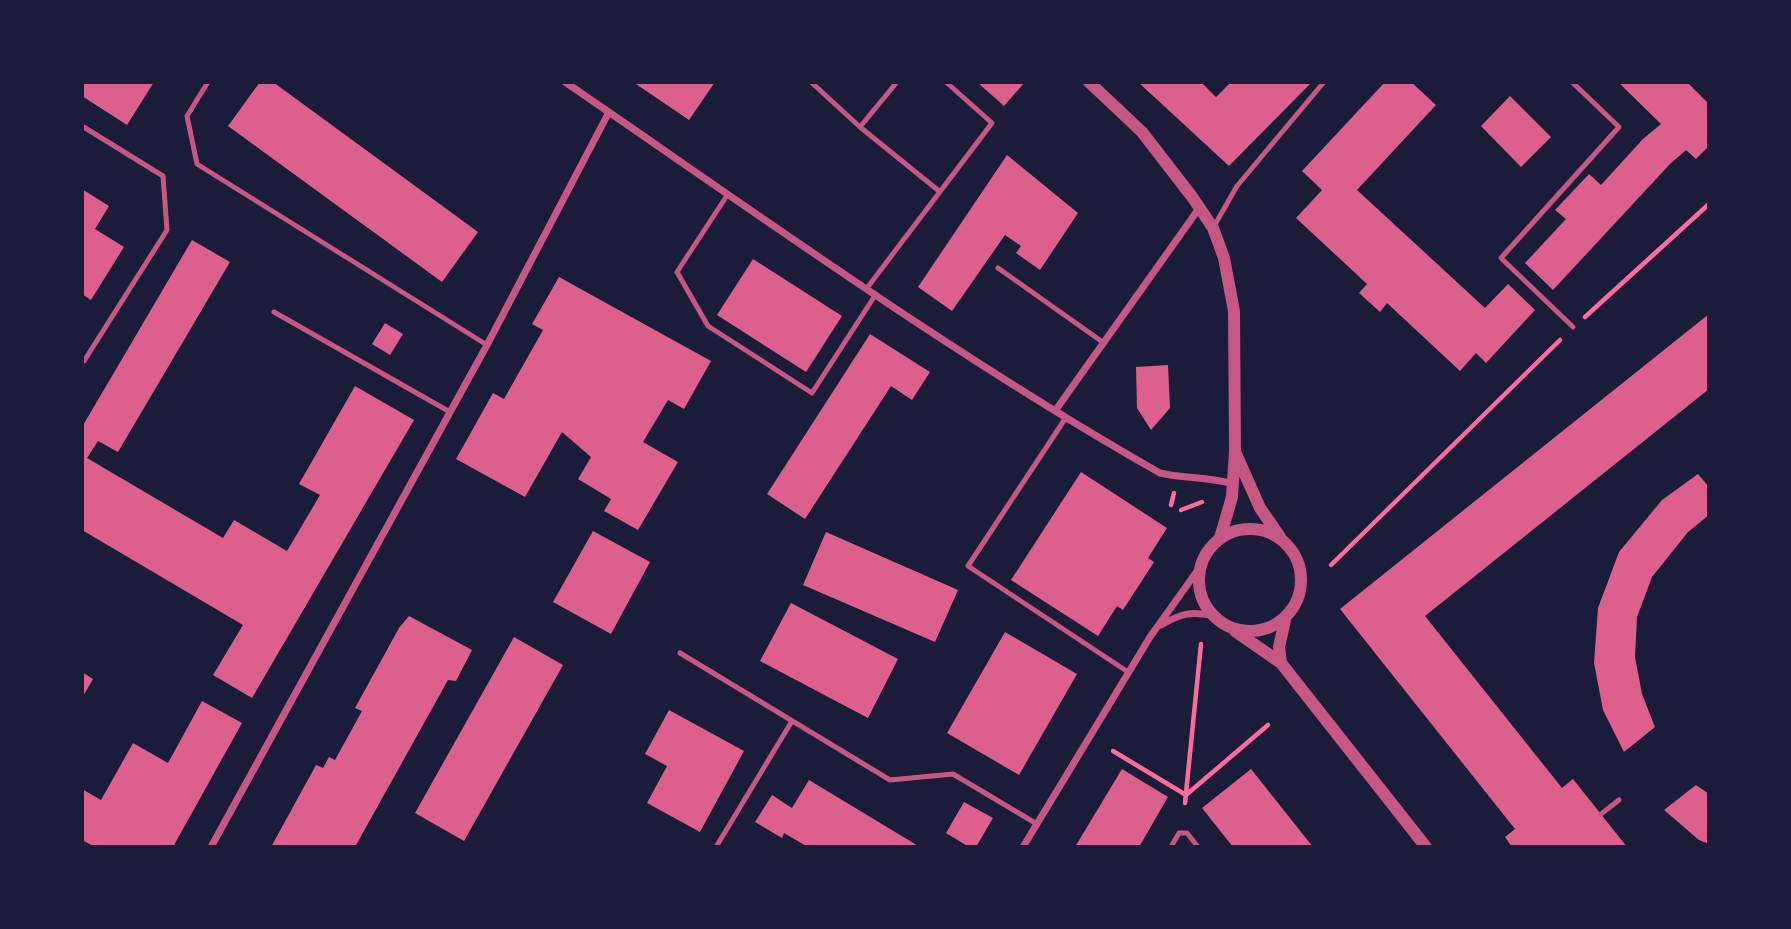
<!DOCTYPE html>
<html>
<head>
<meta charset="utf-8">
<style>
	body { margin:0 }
	#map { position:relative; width:1791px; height:929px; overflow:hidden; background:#1b1b3a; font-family:Montserrat,sans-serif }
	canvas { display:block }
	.frame { position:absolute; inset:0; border:84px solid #1b1b3a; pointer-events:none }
</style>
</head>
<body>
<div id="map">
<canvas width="1791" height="929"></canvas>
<div class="frame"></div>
</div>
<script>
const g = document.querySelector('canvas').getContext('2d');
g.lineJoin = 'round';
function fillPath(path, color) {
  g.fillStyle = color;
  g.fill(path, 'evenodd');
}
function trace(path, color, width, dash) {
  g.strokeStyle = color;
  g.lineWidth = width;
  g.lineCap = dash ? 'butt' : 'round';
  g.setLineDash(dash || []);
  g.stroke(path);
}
fillPath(new Path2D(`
	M82 82H154L127 125 82 96Z
	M260 82H273L478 232 442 282 228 126Z
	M633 82H715L689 120Z
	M977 82H1025L1004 106Z
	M1138 82H1201L1216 97 1231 82H1312L1229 166Z
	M1385 82H1411L1436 105 1357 190 1485 308 1508 284 1535 310 1486 363 1476 353 1460 371 1387 303 1380 312 1359 293 1367 284 1296 218 1322 190 1302 171Z
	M1618 82H1687L1709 104V146L1696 159 1686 150 1670 164 1553 290 1525 263 1566 219 1555 210 1589 174 1601 185 1643 139 1661 124Z
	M1510 96 1551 137 1521 167 1481 126Z
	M1007 155 1078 213 1040 270 1016 253 1021 246 1005 235 952 311 918 287Z
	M82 189 109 206 95 229 124 247 91 300 82 294Z
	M192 240 230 262 118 452 98 441 87 458 223 538 234 520 287 551 320 495 299 484 355 386 414 420 252 698 213 675 243 625 82 530V427Z
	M753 259 842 316 806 372 717 315Z
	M559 277 711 361 684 409 668 400 643 442 678 462 638 530 604 511 611 499 578 479 591 457 562 432 525 497 456 459 493 393 504 399 543 330 532 324Z
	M1709 314V389L1425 616 1562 788 1573 779 1627 847H1512L1505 837 1515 829 1340 609Z
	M385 323 403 334 390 355 372 344Z
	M870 334 930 372 912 400 891 386 805 519 767 494Z
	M1168 365 1170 408 1151 430 1137 408 1136 367Z
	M1081 472 1167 528 1148 558 1154 562 1123 610 1117 606 1098 636 1011 580Z
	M1698 474 1709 487V515L1688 532 1652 577 1637 617 1635 657 1642 694 1655 727 1624 752 1603 710 1594 663 1598 608 1619 552 1662 500Z
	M593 531 650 562 611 634 553 602Z
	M826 532 958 590 935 642 803 585Z
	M791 603 898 659 868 718 760 661Z
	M409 616 472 650 456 681 448 680 355 847H271L316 765 323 768 329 757 335 760 362 711 355 708 399 628Z
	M1005 632 1077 674 1019 775 947 733Z
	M514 637 563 665 464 841 415 813Z
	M82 672 93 679 82 698Z
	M202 701 242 723 173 847H95L82 840V789L101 800 133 743 168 763Z
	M669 710 744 751 700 832 647 803 667 766 645 754Z
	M1122 769 1168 797 1139 847H1075Z
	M1251 769 1313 847H1233L1202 808Z
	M809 780 920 847H808L784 833 782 838 755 822 772 795 792 808Z
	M1696 785 1709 794V844L1699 840 1664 810Z
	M964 802 993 818 976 847H969L946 833Z`), '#dd5f8e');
trace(new Path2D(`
	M1585 317 1709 204
	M1171 505 1174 493
	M1181 510 1202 502
	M1331 565 1560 340
	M1113 751 1186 795 1268 725
	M1185 803 1201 644`), '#ff6b9d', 4.5);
trace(new Path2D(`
	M208 82 187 116 197 164 487 345
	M811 82 860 127 939 191
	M1572 82 1619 127 1501 258 1573 327
	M82 126 163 176 167 230 84 361 82 360
	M860 127 897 82
	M728 194 677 272 708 326 812 393 876 294
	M1213 228 1237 186 1324 82
	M998 268 1104 343
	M867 288 992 123 946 82
	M274 312 450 412
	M1065 419 968 566 1128 672
	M680 653 890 780 953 774 1037 824
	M1601 814 1619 800
	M716 847 792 721
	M1171 847 1179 833H1187L1198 847`), '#c65784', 5);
trace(new Path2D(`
	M565 82C761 216 954 356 1160 473 1184 479 1209 476 1232 484
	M1055 411 1200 207
	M1161 625C1182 613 1191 611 1214 616
	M211 847 487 345 609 112
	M1023 847 1150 637 1200 567`), '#c65784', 7);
trace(new Path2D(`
	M1089 82 1142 132 1193 198 1213 228 1224 258 1234 311 1235 451 1232 497 1220 538
	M1236 454 1260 508 1280 537
	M1199 580a51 51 0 1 1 102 0a51 51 0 1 1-102 0Z
	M1235 631 1281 663 1426 847
	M1281 663 1279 647 1286 616`), '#c65784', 12);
</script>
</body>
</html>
